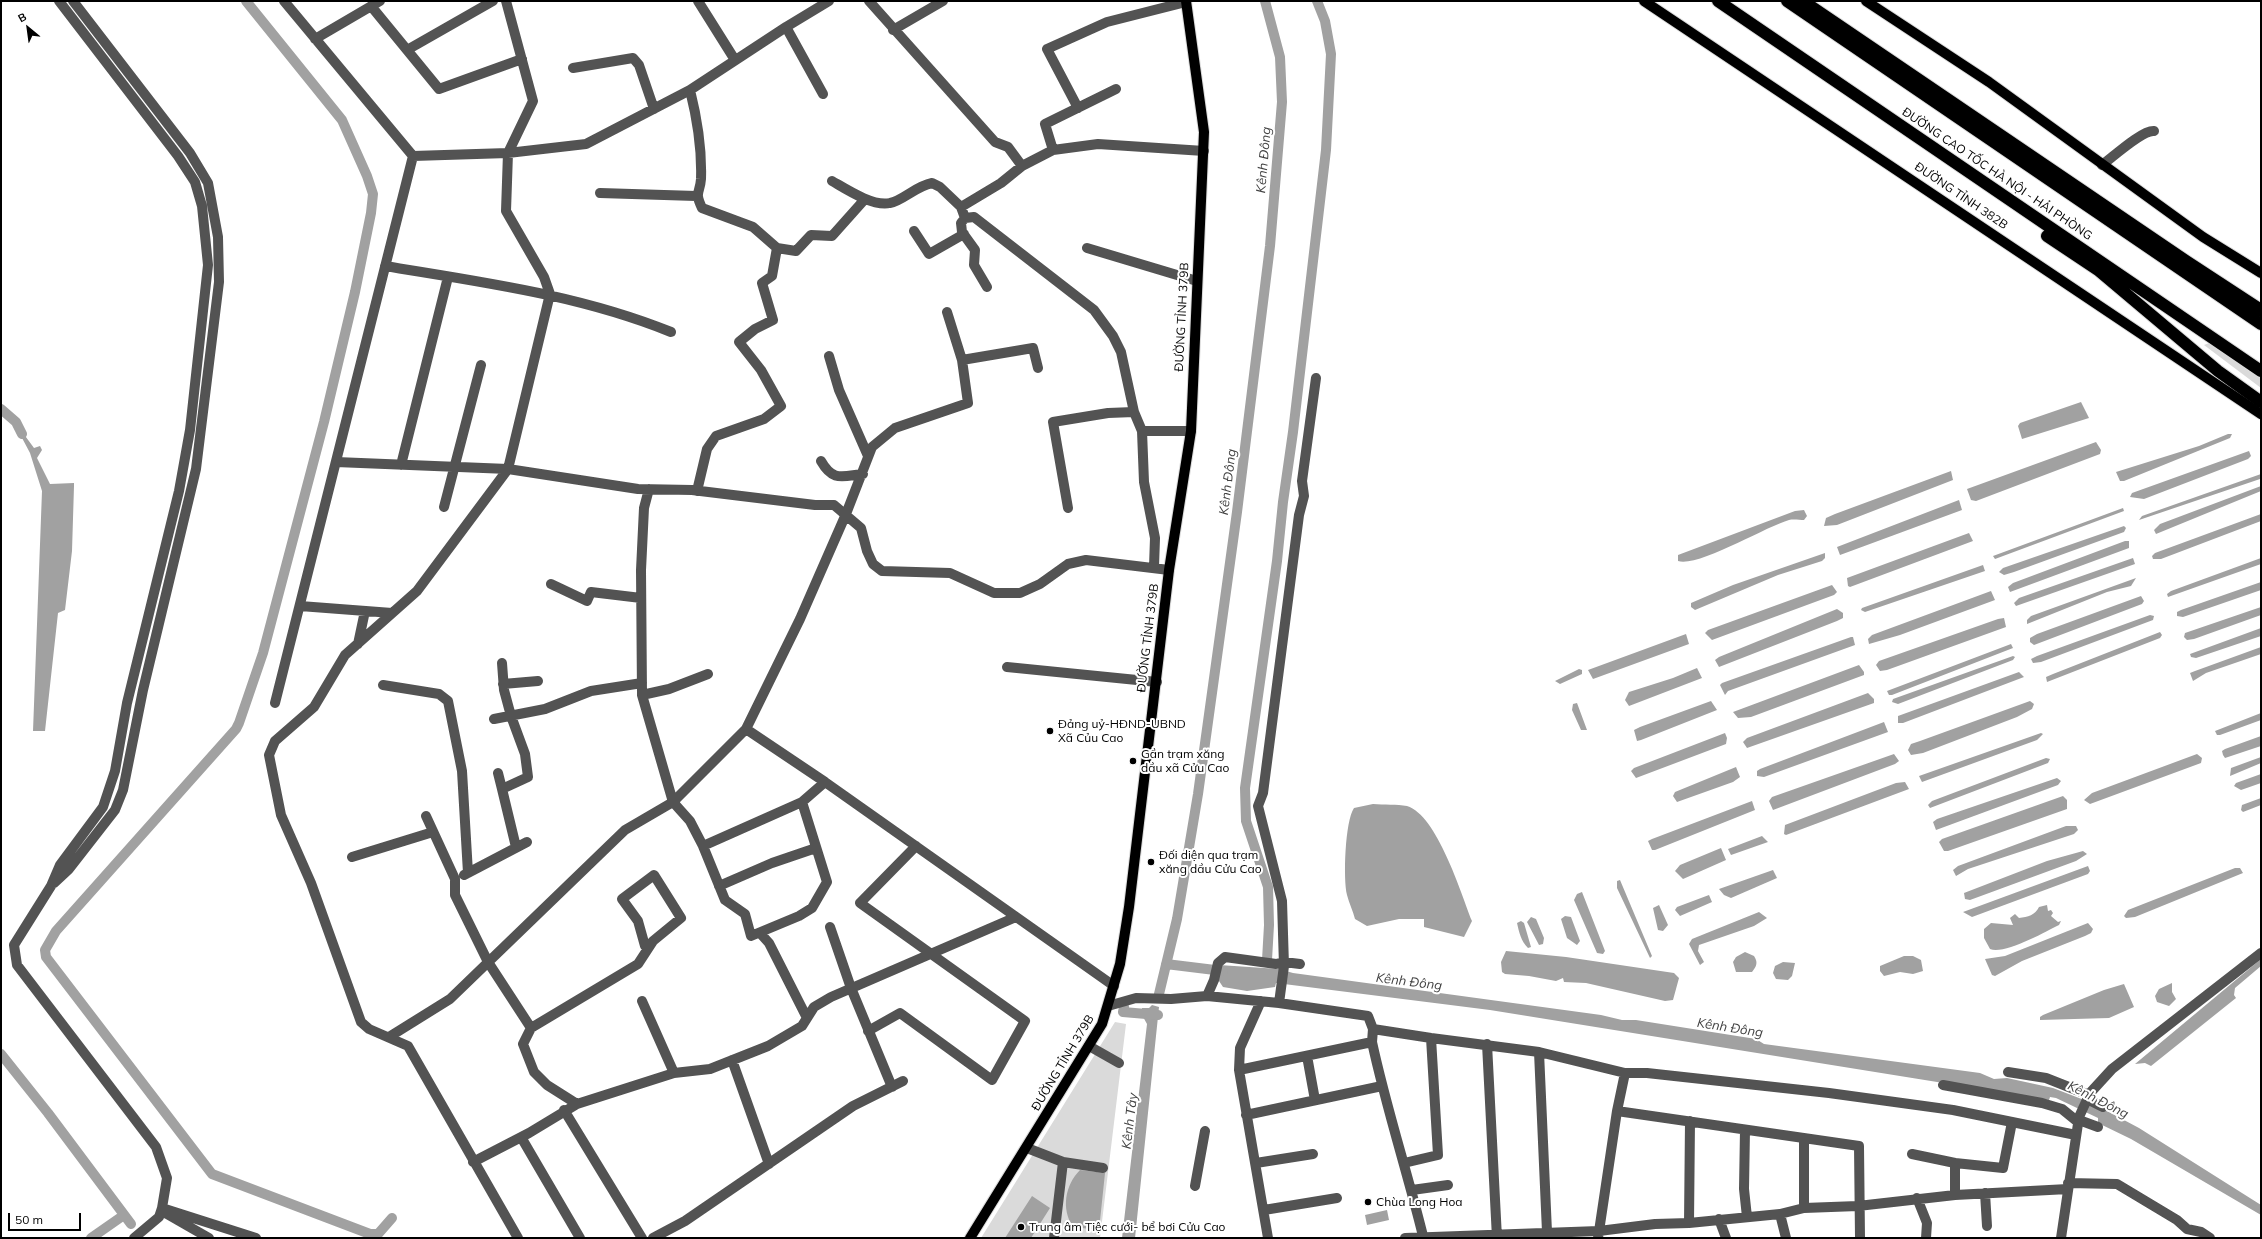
<!DOCTYPE html>
<html>
<head>
<meta charset="utf-8">
<style>
	body { margin:0 }
	#map { position:relative; width:2262px; height:1239px; overflow:hidden; background:#fff; font-family:Mulish,sans-serif }
	canvas { display:block }
	.frame { position:absolute; inset:0; border:2px solid #000; pointer-events:none }
	.north { position:absolute; left:8px; top:8px; width:40px; height:40px; -webkit-text-stroke:3px #fff; paint-order:stroke; rotate:331deg; font-size:11px; font-weight:700; line-height:16px; text-align:center; color:#000 }
	.north::after { content:''; display:block; margin:auto; width:14px; height:18px; background:#000; clip-path:polygon(50% 0,100% 100%,50% 72%,0 100%) }
	.scale { position:absolute; left:8px; top:1213px; width:73px; height:18px; box-sizing:border-box; border:2px solid #000; border-top:0; padding-left:5px; font-size:12px; line-height:14px; white-space:nowrap; color:#000; -webkit-text-stroke:3px #fff; paint-order:stroke }
</style>
</head>
<body>
<div id="map">
<canvas width="2262" height="1239"></canvas>
<div class="frame"></div>
<div class="north">B</div>
<div class="scale">50 m</div>
</div>
<script>
const g = document.querySelector('canvas').getContext('2d');
g.lineJoin = 'round';
function fillPath(path, color) {
  g.fillStyle = color;
  g.fill(path, 'evenodd');
}
function trace(path, color, width, dash) {
  g.strokeStyle = color;
  g.lineWidth = width;
  g.lineCap = dash ? 'butt' : 'round';
  g.setLineDash(dash || []);
  g.stroke(path);
}
function label(font, color, halo, rows, align = 'center') {
  g.font = font + ' Mulish,sans-serif';
  g.lineWidth = 4;
  g.setLineDash([]);
  g.textBaseline = 'middle';
  g.strokeStyle = halo;
  g.fillStyle = color;
  for (const [text, x, y, turn = 0] of rows) {
    g.save();
    g.translate(x, y);
    g.rotate((+turn || 0) * Math.PI / 180);
    g.textAlign = isNaN(turn) ? turn : align;
    if (halo) g.strokeText(text, 0, 0);
    g.fillText(text, 0, 0);
    g.restore();
  }
}
fillPath(new Path2D(`
	M2214 341 2261 373V388L2204 345Z
	M1115 1022 1126 1024 1100 1238H981Z`), '#dadada');
fillPath(new Path2D(`
	M2081 402 2089 418 2022 439 2018 426 2020 423Z
	M23 433 34 448 40 446 42 450 37 458 50 484 74 483V486L72 551 65 610 58 613 45 731H33L42 491 30 453 21 436Z
	M2228 434H2232L2230 438 2124 481H2120L2116 472 2199 446Z
	M2096 442 2101 450 2100 454 1976 501 1971 500 1967 489Z
	M2249 451 2251 456 2248 459 2144 499 2130 497 2132 493Z
	M1951 471 1953 480 1837 525 1824 526 1826 518 1835 514Z
	M2261 474 2260 479 2139 520 2142 516Z
	M2261 486V491L2156 534 2154 530 2160 524Z
	M1959 500 1962 510 1840 555 1837 547Z
	M2123 508 2124 511 1995 559 1993 556Z
	M1804 510 1807 516 1804 520C1800 520 1793 519 1789 520 1767 526 1697 568 1678 561V555L1795 511Z
	M2261 514V521L2161 559H2153L2152 556 2155 553Z
	M2124 526 2126 528 2124 532 2014 572 2004 575 1999 572 2003 568Z
	M1969 533 1973 541 1850 587 1848 586 1847 578Z
	M2125 541H2129V548L2010 592 2008 587 2013 583Z
	M1825 553V558L1822 561 1778 575 1695 610 1691 607V603L1733 585Z
	M2133 558 2135 564 2016 606 2014 603 2019 598Z
	M2261 558V564L2168 597 2167 594 2171 591Z
	M1983 565 1985 571 1865 612 1861 610 1862 608Z
	M2136 578 2131 586 2107 592 2027 624V620L2031 616Z
	M2261 582V590L2183 617 2177 616V612L2181 610Z
	M1832 585 1837 592 1834 595 1712 640 1705 633 1708 630Z
	M1991 591 1995 600 1900 635 1869 644 1868 639 1872 635Z
	M2141 596 2144 601 2142 604 2034 645 2030 642V638L2037 634Z
	M2261 607V615L2194 639 2187 640 2184 637 2185 633Z
	M1837 609 1843 613V618L1837 621 1719 667 1715 660 1719 657Z
	M2150 615 2154 616 2153 620 2041 662 2033 663 2031 659 2037 656Z
	M2004 618 2006 627 1887 670 1880 671 1876 665 1879 661 1998 619Z
	M2261 628V636L2196 658 2191 657 2190 654Z
	M2160 632 2162 635 2160 638 2047 682 2046 677 2053 674Z
	M1686 634 1689 644 1593 679 1588 670Z
	M1851 637H1853L1855 645 1728 691 1725 695 1720 685 1722 683Z
	M2011 644 2013 648 1892 695H1889L1887 691Z
	M2261 647V654L2206 673 2193 681 2190 673 2195 671Z
	M2013 656 2015 657 2013 660 1898 704 1892 702 1893 699Z
	M1859 665 1864 672V675L1751 717 1738 718 1733 712Z
	M1697 668 1702 678 1629 706 1625 700 1629 692 1673 678Z
	M1579 669 1582 670V674L1560 684 1555 681Z
	M2019 672 2024 677 1903 723H1898V716Z
	M1868 693 1874 699V703L1747 748 1743 742 1747 738Z
	M1711 701 1717 710 1641 740 1637 741 1634 730 1640 727Z
	M2030 701 2034 704 2032 709 2017 717 1923 753 1911 755 1908 750 1911 744 1920 741Z
	M1577 703 1587 730H1581L1572 710 1573 704Z
	M2261 713V720L2220 735H2217L2215 731Z
	M1884 722 1888 732 1764 777 1757 776V771L1760 769Z
	M1725 733 1727 738 1726 744 1636 778 1631 771 1634 768Z
	M2041 733 2043 734 2037 740 1922 782 1919 776Z
	M2261 736V746L2225 758 2223 755 2222 751 2225 749Z
	M1894 754 1899 761 1895 764 1773 810 1769 801 1772 797Z
	M2197 754 2202 758 2201 763 2090 804 2084 800 2092 793Z
	M2261 757V763L2230 776 2231 768Z
	M2046 758 2050 759 2048 763 1930 808 1928 805 1932 801Z
	M1736 767 1740 777 1733 782 1677 802 1673 796 1675 792Z
	M2261 774V783L2241 790 2234 786 2236 783Z
	M2057 778 2061 781 2058 785 1936 830 1933 822 1937 819Z
	M1905 782 1909 789 1786 835 1784 834 1785 825 1896 783Z
	M2063 796 2067 800V809L1948 851H1944L1939 842 1942 839Z
	M2261 798V805L2243 812 2241 810 2242 805Z
	M1752 801 1755 810 1655 850H1652L1648 841 1652 839Z
	M1373 804C1384 805 1397 804 1407 806 1437 815 1461 893 1472 921L1464 937 1424 927V919H1399L1367 926 1355 919C1353 911 1349 903 1347 895 1343 879 1345 821 1354 808Z
	M2066 826H2076L2078 830 2074 834 1968 869 1956 876 1953 870 1958 866Z
	M1762 836 1768 842 1731 855 1728 849Z
	M1721 848 1726 860 1683 879 1675 871 1680 865Z
	M2083 851 2087 854 2076 861 1970 900 1965 899 1964 893 2047 861Z
	M2088 866 2090 871 2088 874 1972 917 1963 912Z
	M2235 868H2240L2243 873 2135 917 2126 918 2124 916 2128 910Z
	M1773 870 1777 878 1731 898 1724 895 1719 889Z
	M1620 880 1652 956 1650 958 1617 888V881Z
	M1582 892 1605 951 1603 954 1597 953 1574 900 1577 894Z
	M1709 895 1712 902 1680 916 1675 910 1677 907Z
	M1659 905 1668 925 1663 931 1658 930 1653 908Z
	M2047 905 2048 911 2051 910 2053 913 2051 916 2058 922 2061 921 2059 925C2045 932 2004 955 1990 949L1984 938V929L1991 923 2013 925 2010 918 2015 914 2019 918C2028 917 2035 915 2039 907Z
	M1759 912 1767 918 1754 926 1699 945 1698 951 1704 962 1700 965 1689 944 1692 939Z
	M1565 916 1571 917 1580 941 1577 945 1567 938 1561 919Z
	M1531 917 1536 919 1544 938 1543 944 1539 945 1527 922Z
	M1521 921 1524 923 1531 947 1528 948C1521 941 1519 932 1517 923Z
	M2088 923 2093 929 2091 933 2085 936 2022 961 1995 976 1992 975 1985 959 2005 956Z
	M1506 951 1566 957 1674 973 1679 978 1673 1000 1665 1001 1586 983 1564 982 1563 978 1556 981 1529 976 1505 974 1502 972 1501 962Z
	M1745 952 1754 956C1758 962 1757 966 1752 972H1736L1733 962 1736 957Z
	M1904 956H1913L1921 960 1923 971 1913 974 1900 972 1884 976 1880 971V966Z
	M2261 959V966L2235 988 2234 995 2236 998 2151 1066 2145 1063 2135 1064Z
	M1783 962 1795 963 1792 976 1788 980 1776 979 1773 973 1775 966Z
	M1219 965 1279 969 1293 973 1601 1015 1622 1020H1636L1756 1039 1764 1044 1980 1073 1994 1079 2007 1078 2053 1088 2092 1103 2139 1128 2261 1205V1215L2131 1139 2098 1123V1118L2056 1098 2050 1097 2049 1100 1490 1010 1276 983 1275 987 1247 991 1223 987 1219 981Z
	M2172 983V992L2176 999 2169 1006 2157 1002 2155 996 2159 989Z
	M2124 984 2134 1007 2109 1018 2040 1020V1017L2043 1015 2104 990Z
	M1152 1005 1159 1007 1135 1238H1122L1147 1024 1142 1015V1008H1149Z
	M1080 1170 1105 1173 1099 1230 1073 1227C1061 1209 1065 1185 1080 1170Z
	M1032 1196 1050 1208 1031 1238H1005Z
	M1387 1210 1389 1220 1367 1225 1365 1215Z`), '#a1a1a1');
trace(new Path2D(`
	M246 1 342 120 367 176 373 194 371 213 355 292 324 422 263 653 239 723 236 729 56 931 45 950 46 957 212 1174 370 1234H378L392 1218
	M1 409 16 422 22 434
	M1267 960 1269 925 1268 887 1246 821 1245 788 1277 561 1283 502 1293 432 1326 150 1331 54 1325 21 1317 1
	M1166 964 1223 971
	M1159 994 1177 919 1198 794 1237 512 1270 246 1282 102 1280 57 1265 1
	M1124 1007 1123 1012 1158 1015
	M1 1054 48 1113 131 1224
	M91 1238 124 1215`), '#a1a1a1', 10);
const major = new Path2D(`
	M1644 1 2261 414
	M1866 1 1989 82 2203 237 2261 273
	M970 1238 1102 1024 1120 964 1129 907 1169 570 1191 431 1204 132 1186 1`);
const highway = new Path2D(`
	M1718 1 2261 371
	M1787 1 2261 324
	M1803 1 2186 261 2261 310
	M2047 236 2098 270 2218 371 2261 402`);
trace(major, '#dbdbdb', 12);
trace(highway, '#dbdbdb', 14);
trace(new Path2D(`
	M59 1 178 156 195 182 202 206 208 265 190 430 179 491 127 703 115 771 103 807 60 865 51 886 14 945 17 965 156 1147 167 1178 162 1208 159 1217 134 1238
	M506 1 533 101 508 153 506 211 544 277 550 294 508 469 417 591 345 655 314 707 275 741 269 755 281 815 311 883 361 1022 369 1029 408 1046 518 1238
	M698 1 735 60
	M869 1 995 142 1008 147 1022 166
	M371 6 439 89 522 59
	M786 27 823 94
	M893 30 943 1
	M315 39 380 1
	M407 50 493 1
	M573 68 633 58 639 65 654 109
	M690 90C697 118 702 150 701 179 700 194 694 191 702 208L753 227 777 248 796 251 811 235 832 236 865 199
	M1078 108 1047 49 1107 22 1186 2
	M1053 150 1045 124 1116 89
	M413 156 508 153 586 144 690 90 786 27 829 1
	M2102 165C2113 157 2142 130 2154 131
	M832 181C846 189 873 207 890 203 902 201 916 186 932 183L940 187 961 207 1001 183 1022 166 1053 150 1098 144 1204 151
	M600 193 696 196
	M961 207 965 218 974 217 1094 310 1113 336 1121 352 1134 412
	M965 218 961 223 962 232 975 250 974 265 987 287
	M914 231 929 254 964 234
	M1087 248 1197 281
	M385 266C481 282 580 295 671 332
	M947 312 962 360
	M829 356 839 390 868 456
	M1142 431 1144 482 1155 538 1154 567
	M821 461C833 482 842 476 863 474
	M336 462 508 469 638 489 692 490 815 505H834L861 528 867 551 873 564 882 571 950 573 994 593H1020L1040 584 1068 564 1086 560 1169 570
	M401 465 448 277
	M649 489 644 508 641 570 642 695 673 802 690 821 703 846 725 900 745 914 751 936 799 916 812 908 827 882 802 802
	M697 491 707 449 716 436 764 419 781 406 761 370 739 342 755 329 773 320 762 283 772 276 777 248
	M444 507 481 365
	M1068 508 1053 422 1108 413 1134 412 1142 431H1191
	M551 584 587 601 591 592 641 598
	M300 606 392 613
	M358 644 365 611
	M1007 667 1157 682
	M503 684 538 681
	M383 685 439 694 448 701 462 771 468 873
	M642 695 669 689 708 674
	M275 703 413 156 284 1
	M494 719 545 709 591 691 642 683
	M746 729 825 782 1114 986
	M498 773 502 789 528 777 525 754 511 716 504 690 502 663
	M502 789 516 847
	M426 816 455 879V895L488 962 531 1028 523 1044 534 1072 547 1085 577 1104
	M703 846 802 802 825 782
	M352 857 433 832
	M464 875 527 842
	M54 883 69 869 115 810 123 790 143 690 196 469 219 282 218 237 208 183 190 153 73 1
	M719 886 772 863 816 848
	M830 927 851 988 892 1087
	M760 933 769 943 807 1018
	M1207 996 1214 980 1218 963 1225 957 1276 964 1284 962 1300 964
	M642 1001 674 1073
	M1261 1001 1240 1048 1239 1070 1268 1238
	M1279 1003 1284 966 1282 901 1258 806 1263 793 1299 515 1304 496 1302 481 1316 378
	M1108 1006 1136 998 1171 999 1207 996 1279 1003 1368 1016 1373 1029
	M531 1028 638 964 653 941 681 918 654 875 622 899 638 921 645 946
	M868 1031 900 1013 992 1080 1025 1021 860 903 916 846
	M389 1037 450 999 625 830 673 802 746 729 800 619 846 514 872 447 895 428 968 403 962 360 1033 348 1038 368
	M1372 1042C1386 1107 1407 1171 1423 1236
	M1487 1044 1497 1238
	M1089 1046 1119 1063
	M1539 1052 1547 1232
	M1307 1056 1315 1100
	M732 1060 769 1164
	M1239 1070 1372 1042 1373 1029 1431 1038 1539 1052 1625 1073H1647L1829 1093 1953 1110 2076 1135
	M2008 1072 2046 1078 2089 1095
	M1943 1085 2042 1103 2062 1109 2078 1122
	M2087 1099 2103 1107
	M564 1110 642 1238
	M1617 1111 1859 1146 1860 1238
	M1246 1115 1382 1086
	M2079 1120 2098 1127
	M1745 1130 1744 1189 1747 1217
	M521 1137 580 1238
	M1027 1148 1063 1162 1054 1238
	M1912 1154 1955 1163
	M473 1162 529 1133 577 1104 674 1073 710 1069 768 1046 802 1026 814 1007 831 997 1016 917
	M1063 1162 1103 1168
	M1256 1163 1313 1154
	M1404 1163 1438 1155 1431 1038
	M2068 1183 2117 1184 2177 1220 2187 1229 2201 1232 2210 1238
	M1195 1186 1205 1131
	M1412 1190 1448 1185
	M1985 1193 1987 1226
	M1955 1195V1163L2003 1168 2012 1122
	M1917 1198 1927 1223 1926 1238
	M1804 1208V1138
	M1264 1210 1337 1198
	M1780 1214 1786 1238
	M1719 1219 1726 1238
	M1689 1223 1690 1121
	M209 1238 167 1214 162 1208 256 1238
	M653 1238 685 1221 853 1106 903 1081
	M1405 1238 1599 1231 1655 1224 1689 1223 1780 1214 1804 1208 1858 1206 1955 1195 2068 1189
	M1598 1238 1617 1111 1625 1073
	M2061 1238 2079 1117 2090 1093 2112 1069 2261 953`), '#535353', 10);
trace(major, '#000', 10);
trace(highway, '#000', 12);
for (const [x, y, r, color] of [
	[1050,731,4,"#000"],
	[1133,761,4,"#000"],
	[1151,862,4,"#000"],
	[1368,1202,4,"#000"],
	[1021,1227,4,"#000"]
]) {
  const dot = new Path2D();
  dot.arc(x, y, r, 0, 2 * Math.PI);
  g.fillStyle = color;
  g.fill(dot);
  trace(dot, '#fff', 1.5);
}
label('12px', '#000', '#fff', [
	["ĐƯỜNG CAO TỐC HÀ NỘI - HẢI PHÒNG",1997,174,34],
	["ĐƯỜNG TỈNH 382B",1961,196,34],
	["ĐƯỜNG TỈNH 379B",1182,317,-87],
	["ĐƯỜNG TỈNH 379B",1148,638,-83],
	["ĐƯỜNG TỈNH 379B",1063,1063,-59]
]);
label('12px', '#000', '#fff', [
	["Đảng uỷ-HĐND-UBND",1058,724],
	["Xã Củu Cao",1058,738],
	["Gần trạm xăng",1141,754],
	["dầu xã Cửu Cao",1141,768],
	["Đối diện qua trạm",1159,855],
	["xăng dầu Cửu Cao",1159,869],
	["Chùa Long Hoa",1376,1202],
	["Trung âm Tiệc cưới- bể bơi Cửu Cao",1029,1227]
], 'left');
label('italic 13px', '#424242', '#fff', [
	["Kênh Đông",1264,160,-85],
	["Kênh Đông",1228,482,-83],
	["Kênh Đông",1409,982,7],
	["Kênh Đông",1730,1028,9],
	["Kênh Đông",2098,1100,27],
	["Kênh Tây",1130,1121,-83]
]);
</script>
</body>
</html>
